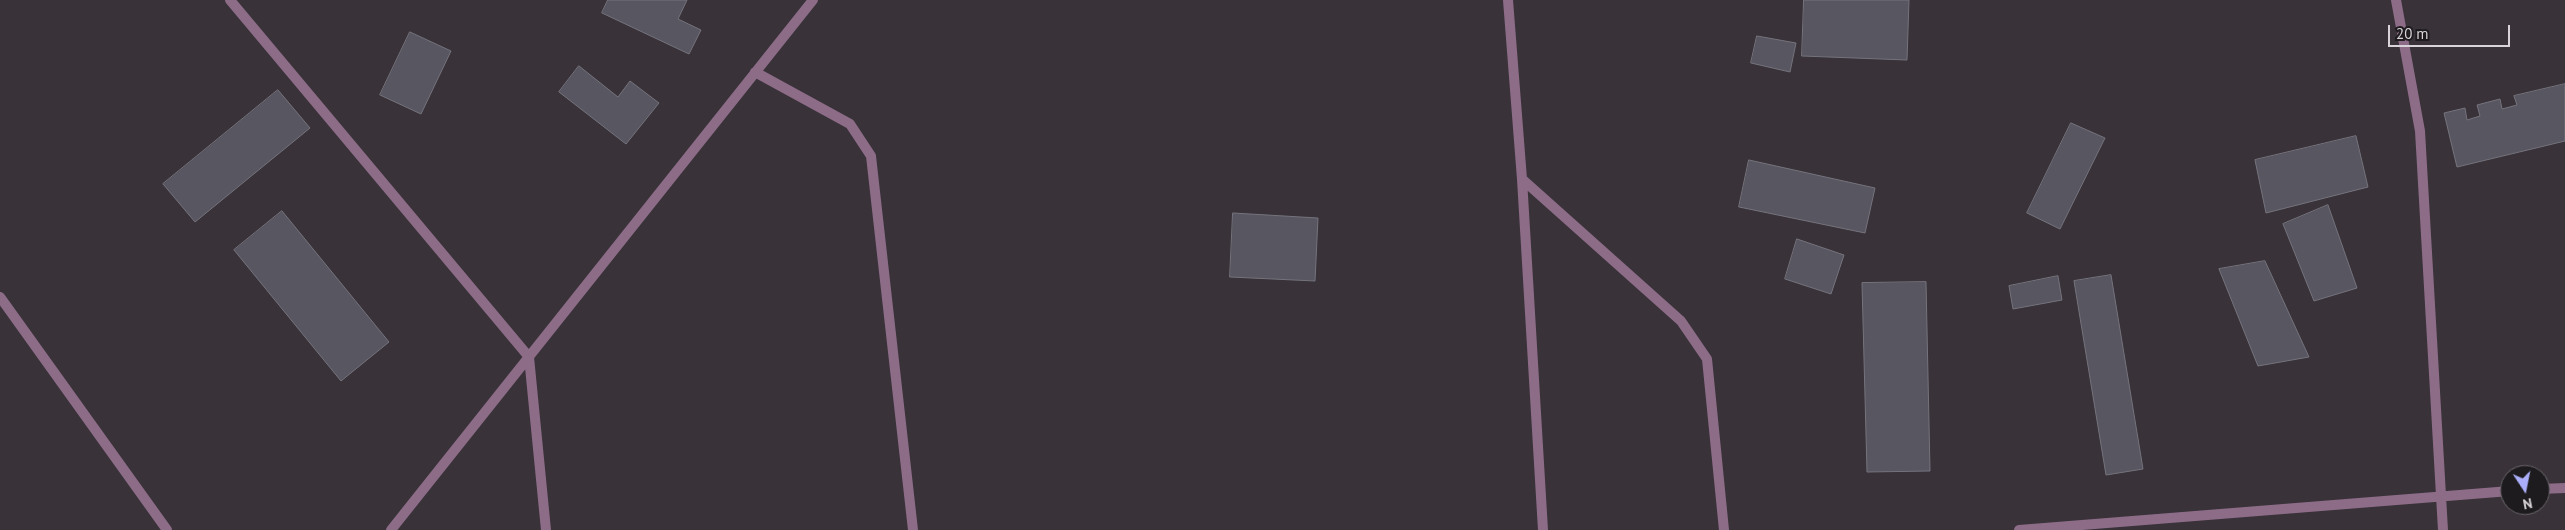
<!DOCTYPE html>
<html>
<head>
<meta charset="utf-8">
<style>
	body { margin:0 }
	#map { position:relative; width:2565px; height:530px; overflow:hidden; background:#393239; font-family:"PT Sans",sans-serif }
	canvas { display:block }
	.north { position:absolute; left:2500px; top:465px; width:50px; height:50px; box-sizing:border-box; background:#1e1b1e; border:1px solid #696569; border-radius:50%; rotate:169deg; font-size:14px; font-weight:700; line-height:20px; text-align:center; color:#d9d4d9 }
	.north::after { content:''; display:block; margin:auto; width:18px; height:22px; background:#abaffb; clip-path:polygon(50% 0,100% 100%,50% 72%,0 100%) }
	.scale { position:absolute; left:2388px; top:25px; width:122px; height:22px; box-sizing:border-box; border:2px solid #d9d4d9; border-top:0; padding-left:6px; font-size:15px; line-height:18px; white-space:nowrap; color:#d9d4d9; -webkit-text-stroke:4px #1e1b1e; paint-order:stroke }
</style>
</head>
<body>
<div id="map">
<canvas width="2565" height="530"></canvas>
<div class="north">N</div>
<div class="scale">20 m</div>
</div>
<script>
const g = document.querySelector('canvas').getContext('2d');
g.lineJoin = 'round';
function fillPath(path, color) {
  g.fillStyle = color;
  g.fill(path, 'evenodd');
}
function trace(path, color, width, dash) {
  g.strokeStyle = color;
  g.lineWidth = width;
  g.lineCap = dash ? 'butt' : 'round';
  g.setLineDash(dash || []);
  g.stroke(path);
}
const building = new Path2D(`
	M608 0H687L678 19 701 30 689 54 602 13Z
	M1804 0H1909L1907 60 1802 56Z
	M410 32 451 51 421 114 380 95Z
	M1757 36 1796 43 1790 72 1751 63Z
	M579 66 618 97 630 81 659 103 626 144 559 92Z
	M2565 84V141L2457 167 2444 113 2465 108 2467 120 2480 116 2477 105 2500 99 2502 109 2517 105 2514 96Z
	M278 90 310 128 195 222 163 184Z
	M2071 123 2105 138 2060 229 2027 213Z
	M2356 136 2368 187 2266 213 2255 160Z
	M1749 160 1875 188 1865 233 1739 207Z
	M2328 205 2357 288 2314 301 2283 224Z
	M282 211 389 342 341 381 234 250Z
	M1233 213 1318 218 1315 281 1230 277Z
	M1797 239 1844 255 1831 294 1785 279Z
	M2265 261 2309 357 2258 366 2219 269Z
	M2111 275 2143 469 2106 475 2074 281Z
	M2058 276 2062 300 2013 309 2009 286Z
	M1926 282 1930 471 1867 472 1862 283Z`);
fillPath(building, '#585660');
trace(building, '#75737d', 1);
trace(new Path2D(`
	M230 0 529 357 546 530
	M1508 0 1522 179 1543 530
	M2396 0 2420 131 2443 530
	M755 72 850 124 871 156 913 530
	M1522 179 1681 321 1707 359 1724 530
	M0 297 167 530
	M2540 489 2565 488
	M391 530 813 0
	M2019 530 2510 491`), '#8d6c88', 10);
</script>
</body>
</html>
